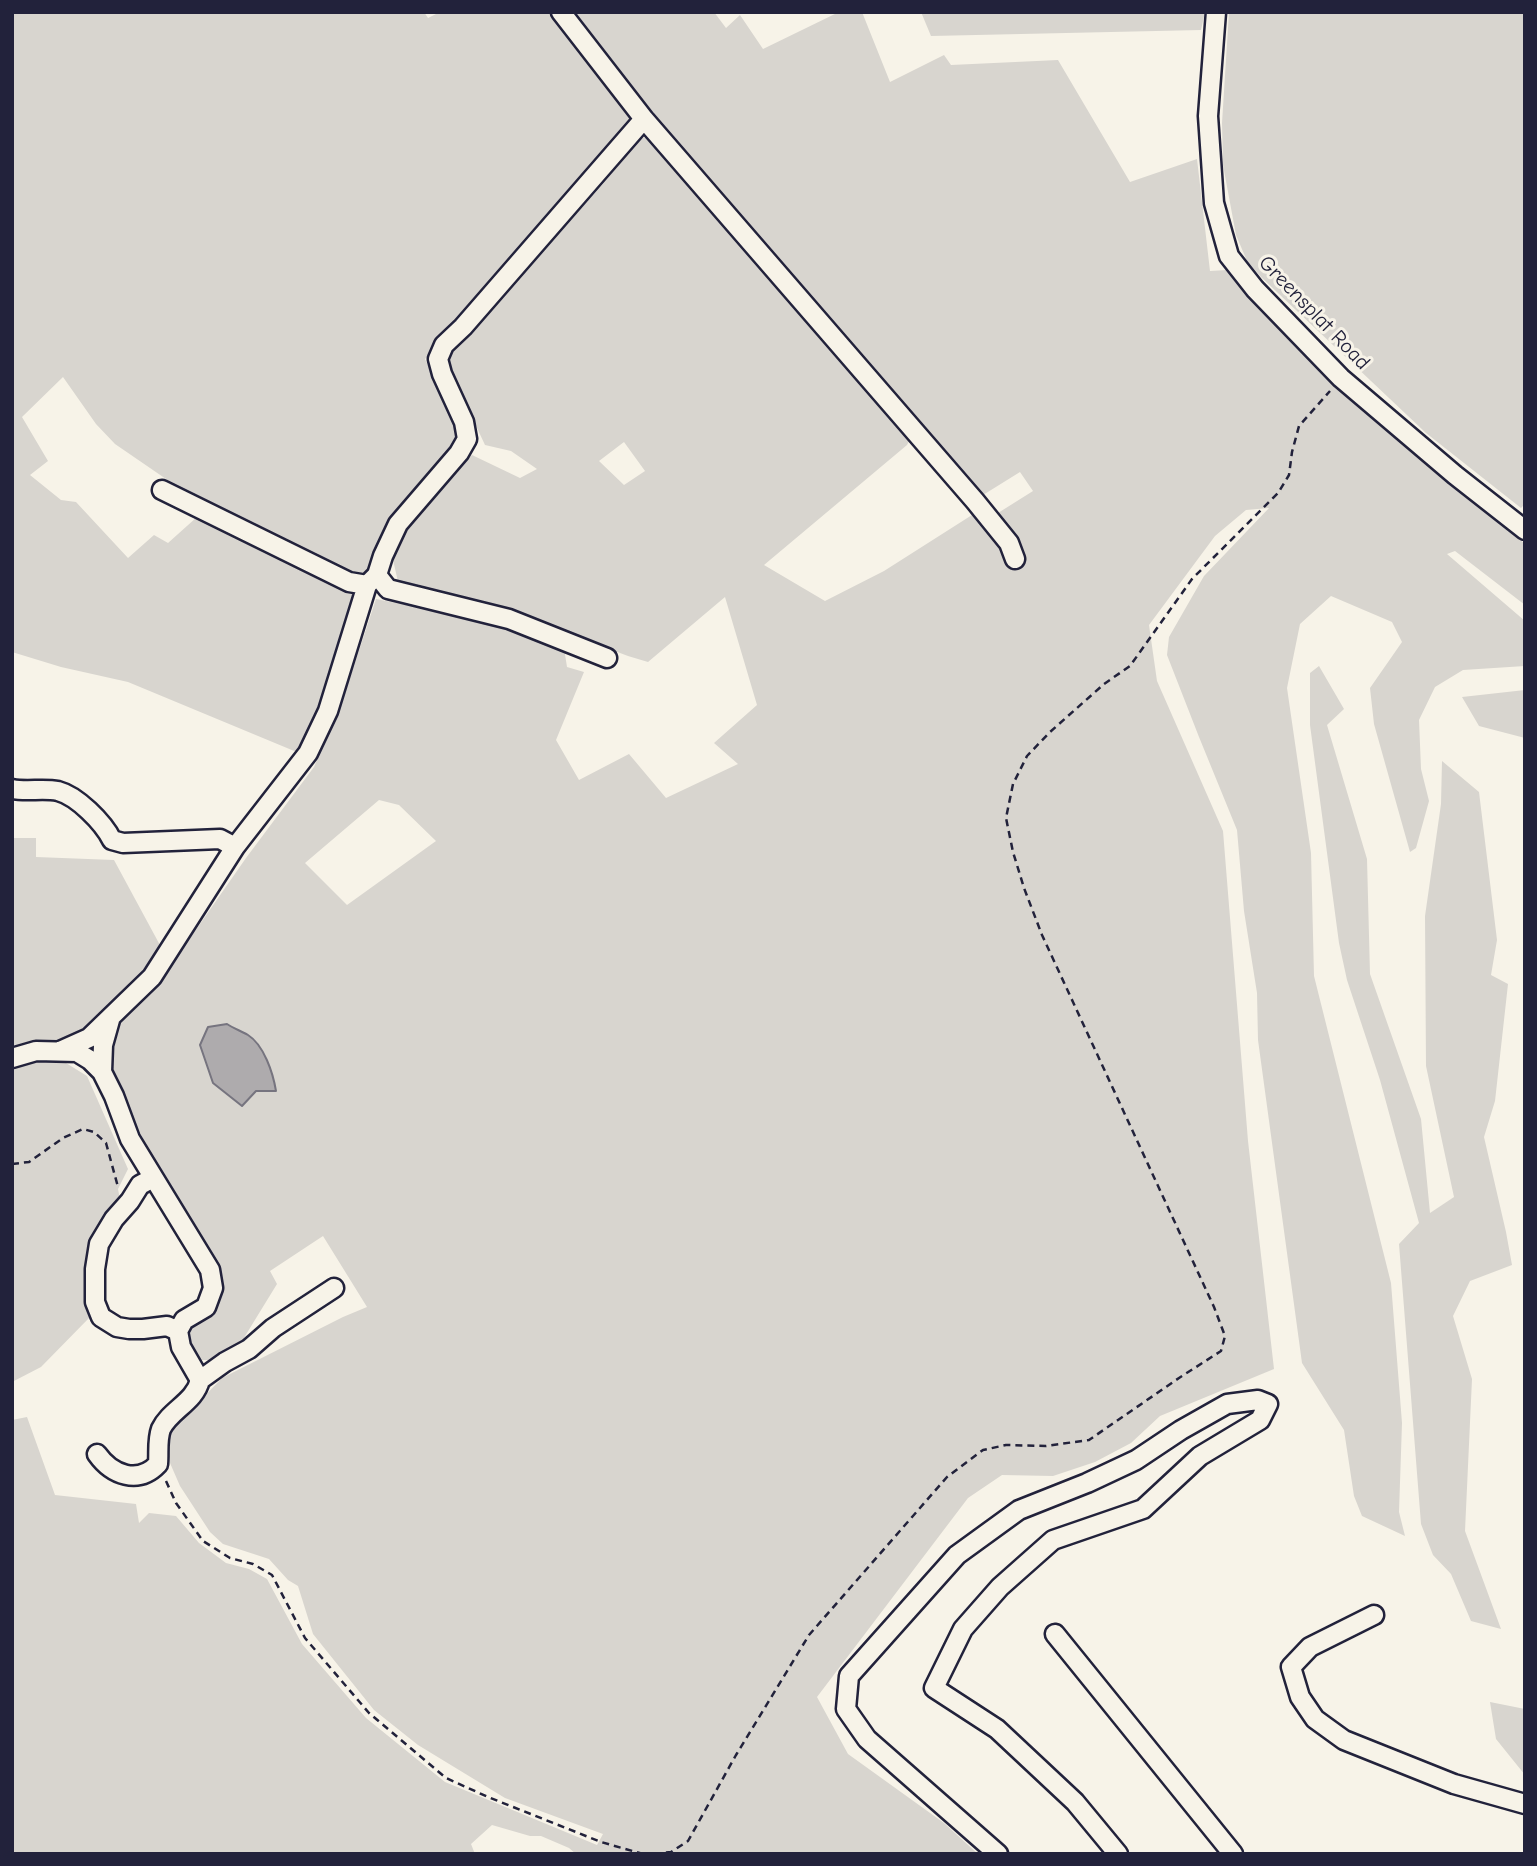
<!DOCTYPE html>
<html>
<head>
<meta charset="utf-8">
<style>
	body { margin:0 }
	#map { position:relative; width:1537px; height:1866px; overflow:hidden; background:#f7f3e8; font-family:"Comic Neue",sans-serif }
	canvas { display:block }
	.frame { position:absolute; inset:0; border:14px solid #22223b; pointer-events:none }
</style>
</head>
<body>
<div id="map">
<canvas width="1537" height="1866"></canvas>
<div class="frame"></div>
</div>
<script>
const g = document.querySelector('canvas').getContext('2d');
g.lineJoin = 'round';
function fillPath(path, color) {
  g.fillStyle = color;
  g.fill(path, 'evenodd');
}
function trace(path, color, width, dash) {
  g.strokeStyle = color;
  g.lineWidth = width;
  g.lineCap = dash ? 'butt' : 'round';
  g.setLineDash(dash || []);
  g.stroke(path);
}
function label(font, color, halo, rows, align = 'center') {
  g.font = font + ' "Comic Neue",sans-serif';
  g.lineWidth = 6;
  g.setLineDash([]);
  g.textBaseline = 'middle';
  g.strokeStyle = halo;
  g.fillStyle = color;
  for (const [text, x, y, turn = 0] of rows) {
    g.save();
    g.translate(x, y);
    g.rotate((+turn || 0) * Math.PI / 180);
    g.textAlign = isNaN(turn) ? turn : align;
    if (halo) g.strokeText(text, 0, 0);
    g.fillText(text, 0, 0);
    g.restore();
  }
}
fillPath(new Path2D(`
	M12 12H424L428 18 440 12H552L635 119 425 359 457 427 460 437 373 568 361 575H352L185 492 115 444 96 424 63 377 22 417 48 461 30 475 61 500 76 502 128 558 154 535 168 543 197 517 350 587 360 588 321 710 299 753 128 682 61 667 12 652Z
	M573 12H714L726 28 740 15 763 49 839 12H862L890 82 944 55 951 65 1058 60 1130 182 1197 159 1210 271 1227 270 1350 400 1525 544V605L1455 551 1447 554 1525 621V666L1463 670 1435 687 1419 720 1421 769 1429 801 1416 848 1410 852 1374 724 1370 688 1402 642 1392 622 1331 596 1300 624 1287 688 1311 853 1314 976 1391 1283 1402 1423 1399 1512 1405 1536 1362 1516 1354 1496 1344 1430 1302 1363 1258 1040 1257 993 1244 911 1237 830 1199 737 1167 655 1169 637 1204 576 1269 508 1246 510 1215 536 1149 625 1157 681 1223 831 1248 1141 1274 1369 1160 1416 1131 1443 1095 1462 1053 1476 1002 1475 968 1498 817 1697 848 1754 944 1823 978 1854H576L569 1848 541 1836H530L492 1825 471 1844 475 1854H12V1420L27 1417 55 1495 136 1504 139 1523 149 1513 176 1516 199 1543 226 1563 249 1569 267 1579 302 1644 366 1718 445 1782 597 1845 603 1834 505 1798 418 1745 374 1710 313 1634 298 1586 288 1580 269 1559 223 1544 210 1532 180 1486 170 1463 166 1442 172 1430 222 1378 343 1317 367 1307 323 1236 270 1271 277 1284 242 1341 213 1360H199L192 1351 185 1338 187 1329 215 1310 218 1289 214 1266 155 1161 121 1097 94 1053 12 1052V838H36V857L114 860 161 947 137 977 156 987 246 858 314 767 343 699 376 599 502 624 564 648 567 667 584 672 556 740 579 780 629 754 666 798 738 764 714 743 757 705 725 597 648 662 628 656 501 608 399 586 393 560 408 528 459 465 472 455 520 478 537 469 511 451 485 445 448 366 447 360 452 352 603 184 640 139 650 136 910 439 907 445 764 565 825 601 884 571 972 515 998 513 1033 491 1020 472 983 495C872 373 762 250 658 122 629 86 601 49 573 12ZM624 442 645 471 624 485 599 461ZM379 800 399 805 436 841 347 905 305 863Z
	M921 12H1205L1201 30 931 36Z
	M1229 12H1525V504L1521 508 1426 433 1261 277 1247 261 1236 235 1223 165 1222 123Z
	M1319 666 1344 709 1327 725 1367 859 1370 974 1421 1119 1430 1213 1454 1197 1426 1066 1425 916 1441 804 1442 761 1479 792 1497 940 1491 975 1508 984 1495 1101 1484 1137 1506 1232 1512 1265 1470 1281 1453 1316 1472 1379 1465 1531 1501 1629 1471 1621 1451 1574 1433 1555 1421 1524 1399 1244 1419 1223 1380 1080 1347 980 1339 943 1310 725V673Z
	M1525 690V738L1479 726 1462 697Z
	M48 1058 66 1063 87 1076 128 1169 118 1189 121 1205 87 1277 90 1317 41 1367 12 1382V1064Z
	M1490 1702 1525 1709V1775L1496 1739Z`), '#d8d5cf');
const water = new Path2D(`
	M227 1024C233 1028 241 1031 248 1035 264 1045 273 1073 276 1091H256L242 1106 213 1083 200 1045 208 1027Z`);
fillPath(water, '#aeabad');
trace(water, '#76747f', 2);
const minor = new Path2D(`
	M561 12 644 119 975 501 1009 543 1015 559
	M1216 12 1208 116 1214 203 1229 256 1255 289 1341 378 1455 475 1525 530
	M162 490 349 582 367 585
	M377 575 388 589 509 619 607 658
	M12 789C27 792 43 788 58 791 77 796 103 822 112 840L123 843 220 839 235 847
	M60 1051 89 1038 152 977 235 847 308 753 328 711 367 585 377 575 383 556 398 524 459 453 467 439 464 422 442 374 438 359 444 345 463 327 644 119
	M12 1058 36 1051 77 1052 90 1060 102 1072 114 1096 130 1139 210 1270 213 1288 206 1307 184 1320 178 1331 181 1347 200 1380
	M102 1072 103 1045 110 1020
	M153 1178 140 1185 130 1201 114 1219 99 1244 95 1269V1302L101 1317 117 1327 129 1329H143L167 1326 178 1331
	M97 1454C112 1475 138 1485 158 1464 159 1452 157 1440 161 1429 170 1410 195 1402 200 1380L225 1362 249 1349 273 1328 334 1288
	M1374 1615 1310 1647 1291 1667 1300 1697 1315 1719 1344 1740 1454 1784 1525 1804
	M1055 1634 1233 1854
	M998 1854 867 1739 846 1709 849 1676 957 1555 1019 1510 1087 1483 1136 1460 1181 1430 1227 1404 1258 1400 1268 1404 1260 1420 1200 1456 1143 1509 1053 1540 1000 1587 963 1629 934 1688 997 1729 1075 1802 1118 1854`);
trace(minor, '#22223b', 23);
trace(new Path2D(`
	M12 1164 29 1162 63 1138 83 1129 94 1132 106 1143 118 1187
	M166 1481 176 1503 203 1541 230 1558 253 1564 272 1575 305 1638 369 1713 446 1778 488 1797 601 1842 643 1854
	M654 1854 671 1852 688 1841 736 1755 809 1635 947 1477 983 1450 1006 1445 1046 1446 1089 1440 1179 1378 1221 1351 1225 1336 1214 1307 1042 935 1024 888 1013 852 1006 818 1013 784 1027 756 1050 732 1104 684 1130 666 1192 579 1278 493 1289 475 1292 452 1299 426 1330 391`), '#22223b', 2.5, [7, 5]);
trace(minor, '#f7f3e8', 18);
label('21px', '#22223b', '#f7f3e8', [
	["Greensplat Road",1314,313,46]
]);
</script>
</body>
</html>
